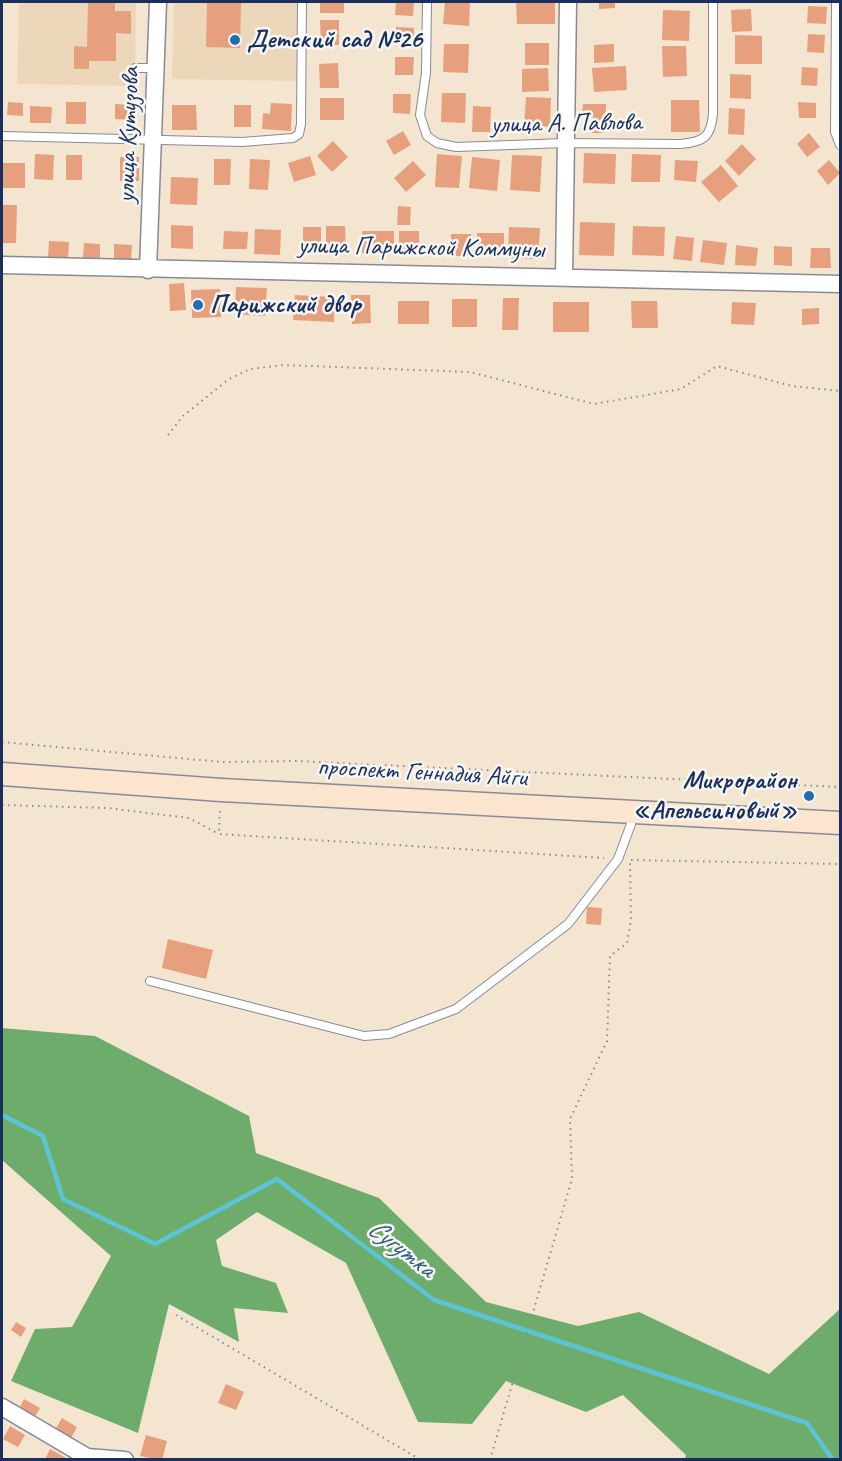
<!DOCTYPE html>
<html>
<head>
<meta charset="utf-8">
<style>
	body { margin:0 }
	#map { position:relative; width:842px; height:1461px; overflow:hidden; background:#f4e5d1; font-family:Caveat,sans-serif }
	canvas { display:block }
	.frame { position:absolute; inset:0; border:3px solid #1b2f5e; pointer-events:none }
</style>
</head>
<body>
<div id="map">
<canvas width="842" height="1461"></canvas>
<div class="frame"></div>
</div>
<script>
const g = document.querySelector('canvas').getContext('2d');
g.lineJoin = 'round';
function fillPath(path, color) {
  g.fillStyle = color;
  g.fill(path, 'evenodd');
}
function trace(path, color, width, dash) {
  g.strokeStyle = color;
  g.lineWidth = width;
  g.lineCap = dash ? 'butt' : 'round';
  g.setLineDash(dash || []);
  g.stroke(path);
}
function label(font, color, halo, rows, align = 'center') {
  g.font = font + ' Caveat,sans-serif';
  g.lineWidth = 5;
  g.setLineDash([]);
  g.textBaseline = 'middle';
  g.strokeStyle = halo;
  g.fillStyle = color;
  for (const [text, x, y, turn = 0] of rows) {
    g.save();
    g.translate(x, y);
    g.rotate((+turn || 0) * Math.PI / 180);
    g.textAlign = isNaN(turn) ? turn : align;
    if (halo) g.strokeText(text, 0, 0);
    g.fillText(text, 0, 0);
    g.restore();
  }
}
fillPath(new Path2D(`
	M19 2H136L135 86 17 84Z
	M174 2H297V81L172 79Z`), '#edd7bb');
fillPath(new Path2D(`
	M2 1028 95 1036 249 1116 256 1153 379 1198 486 1302 578 1326 639 1312 769 1374 840 1309V1459H685L686 1455 623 1395 586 1412 506 1381 472 1424 418 1422 346 1263 257 1212 216 1240 222 1266 276 1283 288 1313 234 1308 239 1342 169 1304 138 1433 11 1381 35 1329 72 1327 111 1256 2 1160Z`), '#6eac6c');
trace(new Path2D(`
	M2 1115 43 1136 63 1199 155 1244 277 1179 434 1300 807 1423 833 1460`), '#5cc4d8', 4.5);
fillPath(new Path2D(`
	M88 2H115V11H131V34L116 33V61H89V69H74V46L87 47Z
	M207 2H241L240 48 206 47Z
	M320 2H344V13H320Z
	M396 2H414L413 16 395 15Z
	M445 2H470L469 26 443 24Z
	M516 2H555V24H517Z
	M599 2H615V8L599 9Z
	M808 6 827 7 826 24 807 23Z
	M751 9 752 31 732 32 731 10Z
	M663 10 690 11 689 41 662 40Z
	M320 20H339V45H321Z
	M396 27 414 28V45L396 44Z
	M808 34 825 35 824 53 807 52Z
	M735 35 762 36V64H735Z
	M525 43H549V65H525Z
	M444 44H469L468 73 443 72Z
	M614 44V62L594 63V45Z
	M662 46H686L687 76 663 77Z
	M395 57H414L413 75H395Z
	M338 63 339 88H320L319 64Z
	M626 66 627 90 594 92 592 68Z
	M802 67 818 68 817 86 801 85Z
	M548 68 549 91 522 92V69Z
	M730 74 751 75V99L730 98Z
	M442 93H466L465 123 441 122Z
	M393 94H411L410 114 393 113Z
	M526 97 551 98 550 127 524 126Z
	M320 98H344V120H320Z
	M671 100H699L700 132H671Z
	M8 102 23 103V116L7 115Z
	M66 102H86V124H66Z
	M798 102 816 103V118H799Z
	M271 103 292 104 291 131 262 129 263 113 270 114Z
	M115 104 130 105V120L115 119Z
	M583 104H606L605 133H592L593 115H582Z
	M172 105H196L197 130H172Z
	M234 105H251V127H234Z
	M30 106 52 107 51 123H30Z
	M473 106 491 107 490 132H472Z
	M729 108 745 109 744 135 728 134Z
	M403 131 411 145 394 155 386 141Z
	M809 133 820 147 807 157 797 144Z
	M333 141 348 157 332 172 317 156Z
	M742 144 756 159 739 176 725 161Z
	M584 153 616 154 615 184 583 183Z
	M35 154 54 155 53 180 34 179Z
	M437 154 462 156 459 188 435 187Z
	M632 154 661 155 660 182H631Z
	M66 155H82V180H66Z
	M512 155 542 156 540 192 510 190Z
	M310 156 316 175 294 182 288 163Z
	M120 157H139V181H120Z
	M472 157 500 160 497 191 469 188Z
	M214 159H231L230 185H214Z
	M250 159 270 160 268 190 249 189Z
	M675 160 698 161 696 182 674 180Z
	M829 160 840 173 828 185 817 171Z
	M413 161 426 175 406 192 394 178Z
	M2 163H25V188H2Z
	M721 165 738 186 719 202 701 182Z
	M171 177 198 178 197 205 170 204Z
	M2 205H17L16 243H2Z
	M398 206 411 207 410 225H397Z
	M580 222 615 223 614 256 579 255Z
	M171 225 193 226V249L171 248Z
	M326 226H345L346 250 326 251Z
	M633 226 665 227 664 256 632 255Z
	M303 227H321V252H303Z
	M509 227 540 228 538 259 508 258Z
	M255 229 281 230 280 255 254 254Z
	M224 231 248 232 247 249H223Z
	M362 231H394V253H362Z
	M399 231H419V255H399Z
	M477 233H504V256H477Z
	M451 234H471V256H451Z
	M676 236 694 238 692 261 673 259Z
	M703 240 727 243 724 265 700 262Z
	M49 241 69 242 68 258 48 257Z
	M84 243 100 244V259L83 258Z
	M114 244 132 245 131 260H114Z
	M736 245 758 248 756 266 735 265Z
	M774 246 792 247V266L774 265Z
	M811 248H830L831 268H810Z
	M184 283 186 310 170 311 169 284Z
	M236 287 267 288 265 316 235 314Z
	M220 289 221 317 192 318 191 290Z
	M295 295 335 297 334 322 293 320Z
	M351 295H370L371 323 352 324Z
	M503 298H519L518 330H502Z
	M452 299H477V327H452Z
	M398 301H429V324H398Z
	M631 301H657L658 328H632Z
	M553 302H589V332H553Z
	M732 302 756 303 754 325 731 324Z
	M819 308V324L802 325V309Z
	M587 907 602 908 601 925 586 924Z
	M168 939 213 950 206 979 162 968Z
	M16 1322 26 1328 21 1337 11 1330Z
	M226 1384 244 1392 236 1410 218 1403Z
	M24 1399 40 1408 33 1420 18 1411Z
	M62 1418 77 1427 70 1440 54 1432Z
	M10 1426 25 1435 18 1447 3 1439Z
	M146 1435 167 1441 162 1460 140 1456Z
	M50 1449 66 1458 65 1460H45Z`), '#e6a07d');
const service = new Path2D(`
	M427 2 426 73 420 115 427 136 437 143 456 147 565 143 680 144C704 142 711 137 713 114V2
	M836 2 835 132 840 145
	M135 68H156
	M2 136 242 142 293 138 299 134 301 124 302 2
	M150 981 364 1036 389 1034 456 1009 568 924 618 859 631 824`);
const minor = new Path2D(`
	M2 265 840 284
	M148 270 158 2
	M564 276 568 2
	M2 1407 87 1457 125 1460`);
const secondary = new Path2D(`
	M2 774 221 790 840 823`);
trace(service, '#888a98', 10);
trace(minor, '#888a98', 19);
trace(secondary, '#888a98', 25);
trace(new Path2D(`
	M168 435 183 416 229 379 250 369 283 365 470 372 594 404 681 389 717 366 792 386 840 391
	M2 742 222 762 296 761 840 787
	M2 805 107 808 189 818 219 834
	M220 811 219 834 604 858
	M631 860 840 864
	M176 1315 421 1460
	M490 1460 572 1179 570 1119 607 1041 610 956 627 943 631 920 630 862`), '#888a98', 2, [1.5, 4.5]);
trace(service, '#fff', 8);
trace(minor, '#fff', 16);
trace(secondary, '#fce5cf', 22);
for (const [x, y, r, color] of [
	[235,40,6,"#1f6fb2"],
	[198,305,6,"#1f6fb2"],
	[809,796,6,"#1f6fb2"]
]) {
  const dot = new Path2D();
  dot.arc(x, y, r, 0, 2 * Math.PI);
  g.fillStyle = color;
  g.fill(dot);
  trace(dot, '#f6f6f2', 2);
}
label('bold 26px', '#1b2f5e', '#f6f6f2', [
	["Детский сад №26",247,40],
	["Парижский двор",210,305],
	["Микрорайон",797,781,"right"],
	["«Апельсиновый»",797,811,"right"]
], 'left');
label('26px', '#1b2f5e', '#f6f6f2', [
	["улица А. Павлова",566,124,-1],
	["улица Кутузова",129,135,-88],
	["улица Парижской Коммуны",421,248,1],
	["проспект Геннадия Айги",422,773,3]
]);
label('italic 27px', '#2e5c83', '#f6f6f2', [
	["Сугутка",401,1249,38]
]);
</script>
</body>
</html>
